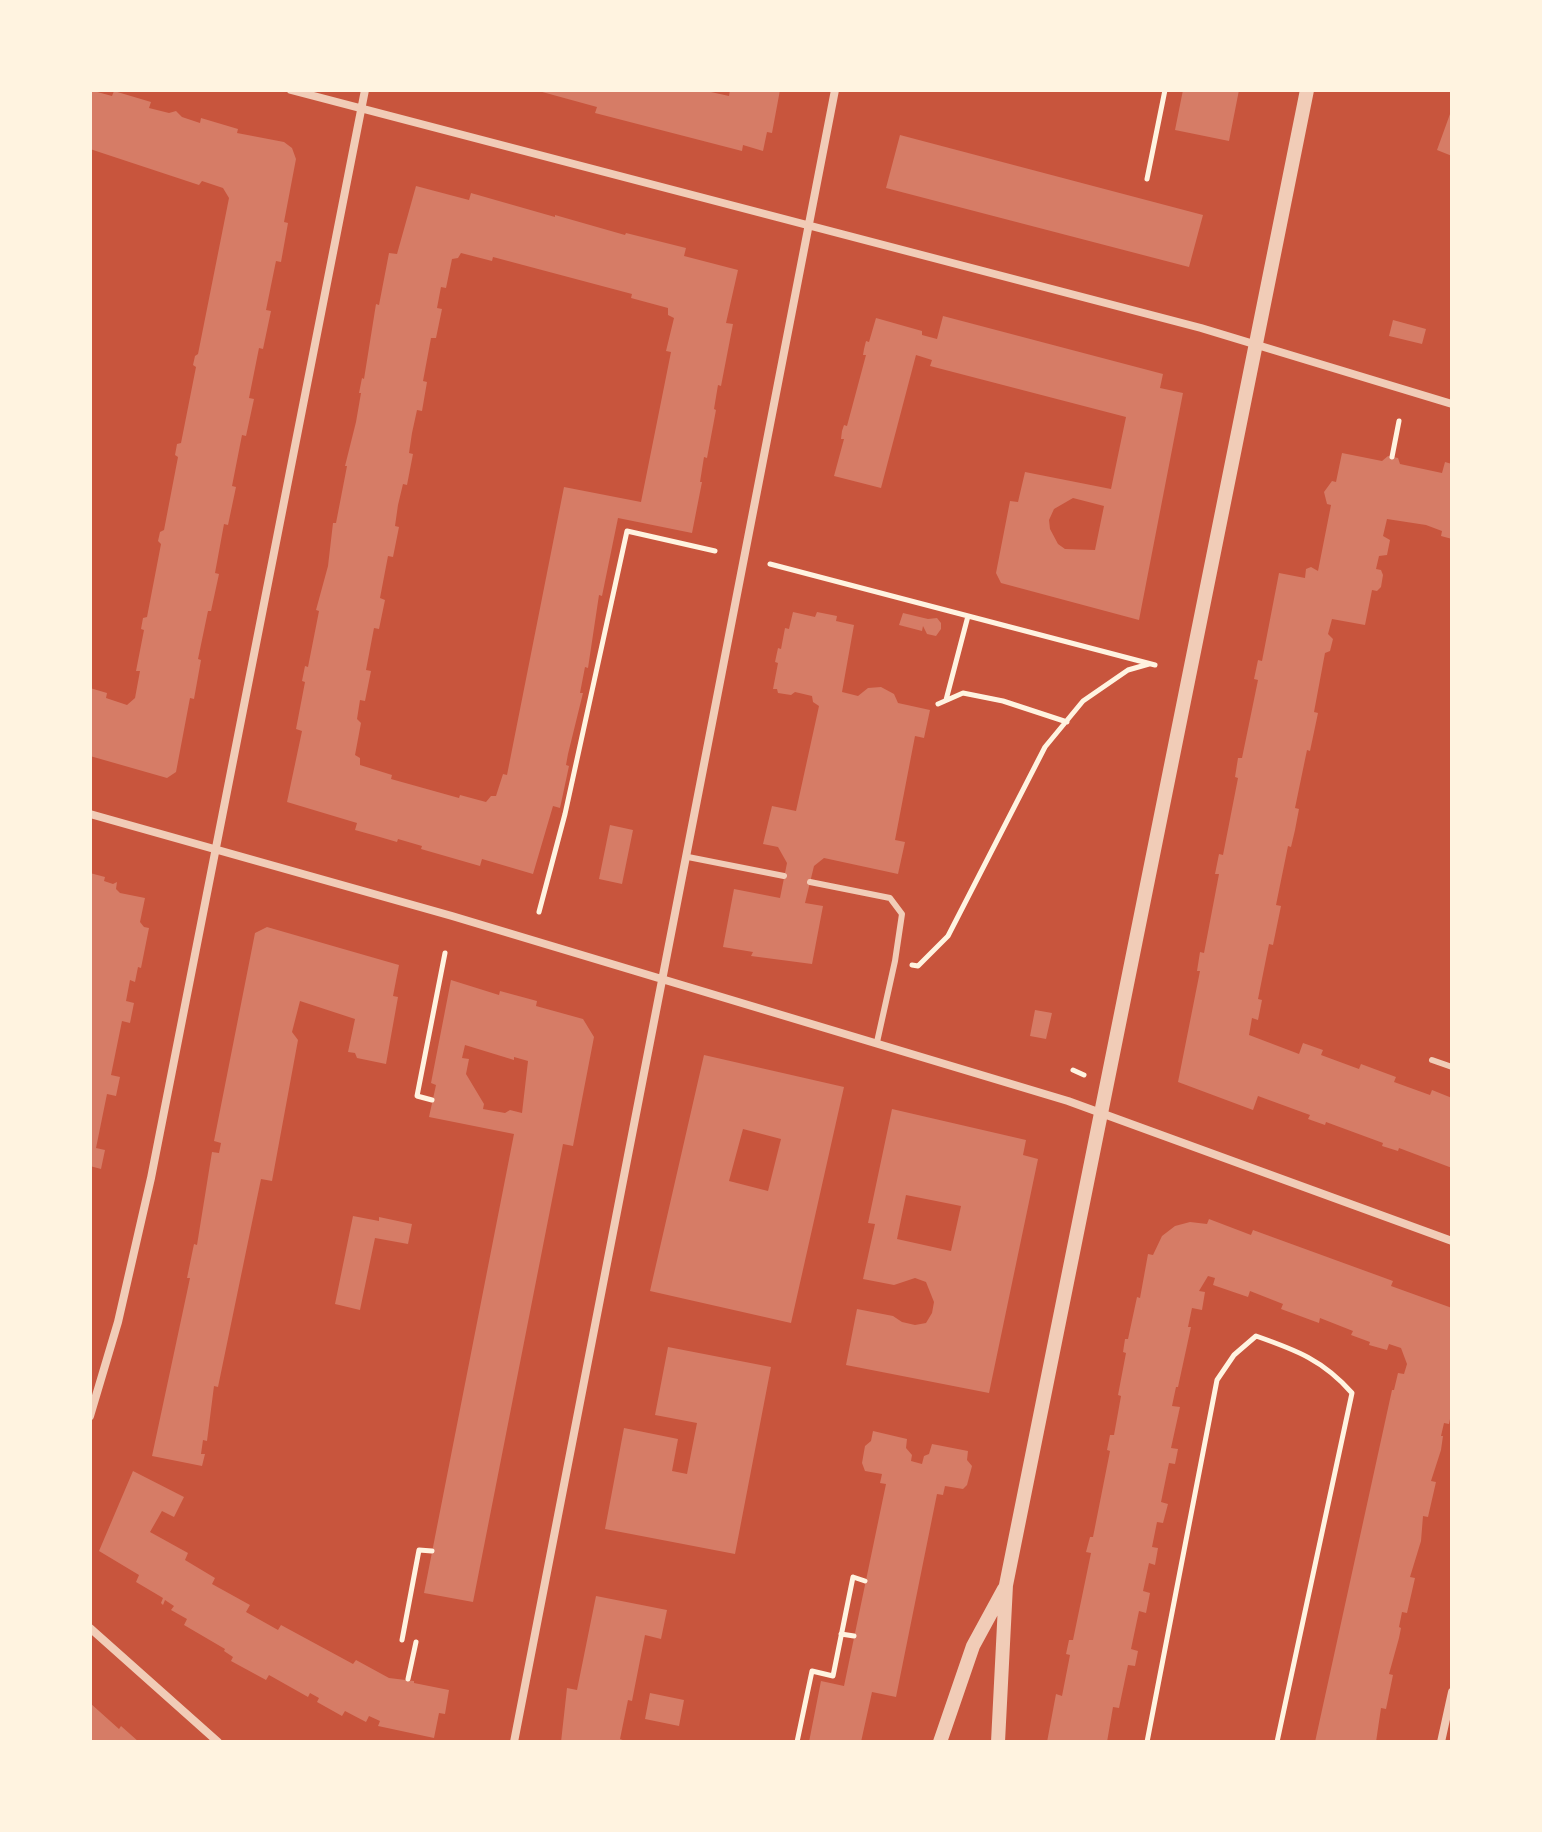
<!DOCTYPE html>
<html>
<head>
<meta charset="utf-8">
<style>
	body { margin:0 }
	#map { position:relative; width:1542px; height:1832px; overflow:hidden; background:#c8553d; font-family:Figtree,sans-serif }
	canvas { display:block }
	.frame { position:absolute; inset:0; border:92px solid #fff3e0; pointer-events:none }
</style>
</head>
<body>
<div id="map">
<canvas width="1542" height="1832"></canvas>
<div class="frame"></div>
</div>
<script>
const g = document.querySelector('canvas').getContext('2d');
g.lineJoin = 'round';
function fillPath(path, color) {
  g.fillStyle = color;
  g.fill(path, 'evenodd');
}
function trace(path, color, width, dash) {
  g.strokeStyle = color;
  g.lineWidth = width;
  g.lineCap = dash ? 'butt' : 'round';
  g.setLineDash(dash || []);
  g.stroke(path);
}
fillPath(new Path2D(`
	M90 90 112 96 114 91 151 102 149 108 169 113 176 111 182 117 200 123 201 118 238 129 237 133 284 142 292 148 296 159 284 222 288 223 281 262 276 261 266 310 271 311 263 349 259 348 249 398 254 399 246 436 242 435 232 486 236 487 228 525 224 524 215 573 219 574 211 611H208L198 659 201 660 194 699 190 698 176 772 167 778 90 756V688L107 693 106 698 127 705 135 698 140 671H136L144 630 141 629 143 618 147 617 161 544 158 541 160 532 164 530 178 457 175 455 177 444 181 443 196 367 193 365 195 356 198 354 229 198 223 188 202 181 199 185 90 149Z
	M535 90H712L711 92 729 96 730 90H780L772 133 767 132 763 151 743 145 742 151 595 113 597 107Z
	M1183 90H1239L1229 141 1175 130Z
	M1450 114 1452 115V156L1437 150Z
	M900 135 1203 215 1189 267 886 188Z
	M416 186 469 200 471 193 555 217V215L625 235 626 233 686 248 684 256 738 270 726 323 733 324 721 386 718 385 714 409 716 410 707 458 704 457 700 482H702L692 533 618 518 602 596 599 595 588 668 585 667 580 693H583L568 754 566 765 569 766 560 808 553 806 533 874 482 859 480 866 421 849 422 846 398 839 397 842 373 835 355 830 357 823 287 802 302 731 296 729 305 682 302 681 305 666 308 667 319 611 316 610 328 566 333 523H336L347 466H345L356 422 361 393H359L362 378 364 379 376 304 379 305 389 253 397 254ZM461 253 492 261 493 257 632 294 631 298 668 308V315L674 318 666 351 671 352 641 502 564 487 507 775 503 774 496 796H491L486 802 460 795 459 798 391 779 392 775 360 765V758L355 755 361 723 357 719 360 700 365 701 371 671 366 670 374 628 379 629 385 600 380 598 388 556 393 557 399 527 395 526 398 505 403 484 407 485 413 454 409 453 412 433 417 410 422 411 427 382 423 381 431 338H436L442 309 437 308 441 287 446 288 452 259 458 258Z
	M943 316 1163 374 1160 388 1183 393 1139 620 1001 583 996 573 1010 501 1018 502 1025 472 1111 489 1126 417 930 366 932 360 916 355 881 488 834 476 844 439H841L842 431 844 425 847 426 866 355H863L864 349 866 341 869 342 876 318 922 331V335L937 339ZM1073 498 1104 506 1095 550 1065 549 1058 544 1050 529 1049 520 1054 509Z
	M1393 320 1426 329 1422 344 1389 336Z
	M1342 453 1382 461 1388 456 1398 458 1400 464 1442 473 1445 462 1452 464V539L1441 536 1442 531 1426 525 1387 519 1383 536 1390 540 1387 555 1379 556 1376 569 1381 570 1383 575 1381 587 1377 591 1372 590 1365 625 1332 619 1328 634 1333 639 1330 651 1325 653 1314 712 1318 713 1310 751 1307 750 1295 808 1299 809 1295 830 1291 847 1288 846 1276 905 1281 906 1273 945 1269 944 1258 999 1262 1000 1258 1020 1252 1018 1249 1035 1299 1054 1303 1043 1323 1050 1321 1055 1359 1069 1361 1064 1396 1077 1394 1082 1430 1095 1432 1090 1452 1098V1168L1399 1148 1398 1151 1382 1146 1383 1143 1326 1122 1325 1125 1308 1119 1310 1115 1258 1096 1253 1110 1178 1082 1200 971H1197L1200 952 1204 953 1219 874H1215L1219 854 1223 855 1238 778 1235 777 1238 758H1242L1258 680 1254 679 1258 660 1262 661 1279 573 1305 578 1306 569 1311 567 1318 571 1331 505 1327 504 1324 492 1332 481 1336 482Z
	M793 612 815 617 817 612 837 616 836 621 854 625 842 692 858 696 868 688 881 687 894 694 898 703 930 710 924 738 915 736 895 840 905 842 898 874 824 858 814 866 805 903 823 906 812 964 751 956 753 952 723 947 734 889 780 898 787 863 778 847 763 844 772 806 796 811 819 706 813 702 812 696 795 692 791 695 778 693 777 689H773L778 663 775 662 778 648 781 649 785 628 789 629Z
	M903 613 928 619 937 618 941 623V629L936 636 927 634 923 626 922 631 899 625Z
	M610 825 633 830 622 884 599 879Z
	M90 873 105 877 104 881 113 884 117 882 116 889 120 893 145 898 140 922 144 927 149 928 141 968 138 967 135 982 130 980 126 1001 134 1003 130 1023 122 1021 111 1075 120 1077 116 1096 107 1094 96 1148 105 1150 101 1169 90 1166Z
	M267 927 399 965 393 996 398 997 386 1064 357 1058 355 1053 348 1052 355 1019 300 1001 292 1032 298 1040 272 1181 261 1179 218 1387 214 1386 207 1441 203 1440 201 1454H205L202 1466 152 1456 190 1278H187L194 1244 197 1245 212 1152 219 1153 221 1143 214 1141 255 933Z
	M451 980 499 995 500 991 537 1001 536 1006 583 1019 594 1037 573 1146 563 1144 473 1602 424 1593 514 1134 429 1117 436 1085 431 1083ZM465 1045 514 1060V1057L528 1061 522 1113 510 1110 505 1113 483 1109 484 1104 466 1074 469 1059 462 1058Z
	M1035 1010 1052 1013 1046 1039 1030 1036Z
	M704 1055 844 1087 791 1323 650 1291ZM743 1129 781 1139 768 1191 729 1181Z
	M892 1109 1026 1140 1023 1155 1038 1159 989 1393 846 1365 857 1309 893 1316 902 1322 915 1325 926 1323 932 1313 934 1302 926 1282 915 1278 894 1285 863 1279 875 1224 868 1223ZM906 1195 961 1206 951 1251 897 1239Z
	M353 1216 379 1221V1217L412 1224 408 1244 375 1238 360 1310 335 1304Z
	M1209 1219 1251 1235 1253 1230 1393 1281 1391 1286 1452 1308V1409L1449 1424 1444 1423 1441 1436H1443L1441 1450 1431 1481 1436 1482 1428 1517 1423 1516 1421 1541 1410 1577 1415 1578 1407 1613 1402 1612 1399 1627 1401 1628 1399 1638 1389 1674 1393 1675 1386 1709 1381 1708 1376 1742H1315L1392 1390H1394L1398 1373 1404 1374 1407 1364 1401 1348 1389 1344 1387 1350 1369 1345 1370 1342 1351 1335 1353 1331 1320 1318 1319 1323 1281 1309 1283 1304 1250 1291 1248 1297 1213 1285 1215 1278 1208 1276 1199 1291 1205 1292 1202 1310 1192 1308 1188 1327H1191L1178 1387H1176L1172 1406 1180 1407 1171 1448 1178 1449 1175 1464 1169 1463 1161 1502 1168 1504 1163 1523 1157 1522 1152 1547 1158 1548 1155 1565 1149 1563 1143 1591 1150 1593 1146 1613 1139 1611 1131 1649 1138 1651 1135 1666 1128 1665 1119 1708 1113 1707 1107 1742H1047L1056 1694 1062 1696 1070 1655 1066 1654 1069 1640H1073L1091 1553 1086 1552 1090 1537H1093L1110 1451 1107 1450 1110 1435H1114L1121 1396 1118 1395 1126 1353 1123 1352 1125 1339H1128L1137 1297 1140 1298 1148 1254 1153 1255 1162 1236 1175 1226 1190 1222 1207 1224Z
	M668 1347 771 1367 735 1554 605 1529 624 1428 678 1439 672 1471 687 1474 697 1423 655 1415Z
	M873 1431 907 1439 906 1448 912 1455 911 1461 922 1464 924 1456 929 1454 932 1444 968 1451 967 1460 972 1466 967 1485 963 1489 945 1486 943 1495 937 1494 896 1697 872 1692 861 1742H809L821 1681 844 1686 886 1484 880 1483 882 1474 865 1471 862 1463 865 1446 871 1441Z
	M133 1471 184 1497 174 1517 162 1511 150 1532 188 1553 185 1560 215 1578 212 1584 250 1605 246 1612 278 1630 281 1625 353 1664 356 1660 389 1678 414 1681V1683L449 1690 445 1714 439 1713 434 1738 378 1726 380 1721 369 1716 366 1722 345 1711 342 1716 317 1702 319 1698 310 1693 308 1697 269 1675 266 1680 231 1661 233 1657 224 1651 225 1649 184 1625 187 1619 171 1610 174 1606 165 1600 163 1605 161 1603 163 1598 136 1582 139 1575 99 1551Z
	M596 1596 667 1610 661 1639 645 1635 632 1701 628 1700 620 1739 628 1742H561L567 1688 577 1690Z
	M650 1693 684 1700 679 1726 645 1719Z
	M90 1703 119 1729 121 1726 139 1742H90Z`), '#d67c66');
trace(new Path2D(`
	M1147 179 1165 90
	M1392 457 1399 421
	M770 564 1155 665
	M946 700 968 616
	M938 704 963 693 1003 701 1067 722
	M539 912 565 814 627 531 715 551
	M912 965 918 966 948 936 1045 747 1083 701 1128 670 1149 664
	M1073 1070 1084 1075
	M432 1100 417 1096 445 953
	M841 1634 854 1636
	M402 1640 419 1550 432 1551
	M408 1679 416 1642
	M797 1742 812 1671 833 1676 853 1577 865 1581
	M1147 1742 1217 1380 1234 1355 1256 1336C1296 1350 1323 1360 1352 1393L1277 1742`), '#fff3e0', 5);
trace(new Path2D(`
	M688 857 784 876
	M810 882 890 898 902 914 895 961 877 1042
	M1432 1060 1452 1067`), '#f1ccb7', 6);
trace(new Path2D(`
	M291 90 1201 328 1452 404
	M90 814 452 916 1068 1101 1452 1241
	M90 1416 118 1322 151 1178 365 90
	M90 1628 218 1742
	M514 1742 835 90
	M1441 1742 1452 1692`), '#f1ccb7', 8);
trace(new Path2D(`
	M940 1742 973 1646 1004 1589
	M998 1742 1006 1585 1307 90`), '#f1ccb7', 14);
</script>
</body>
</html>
